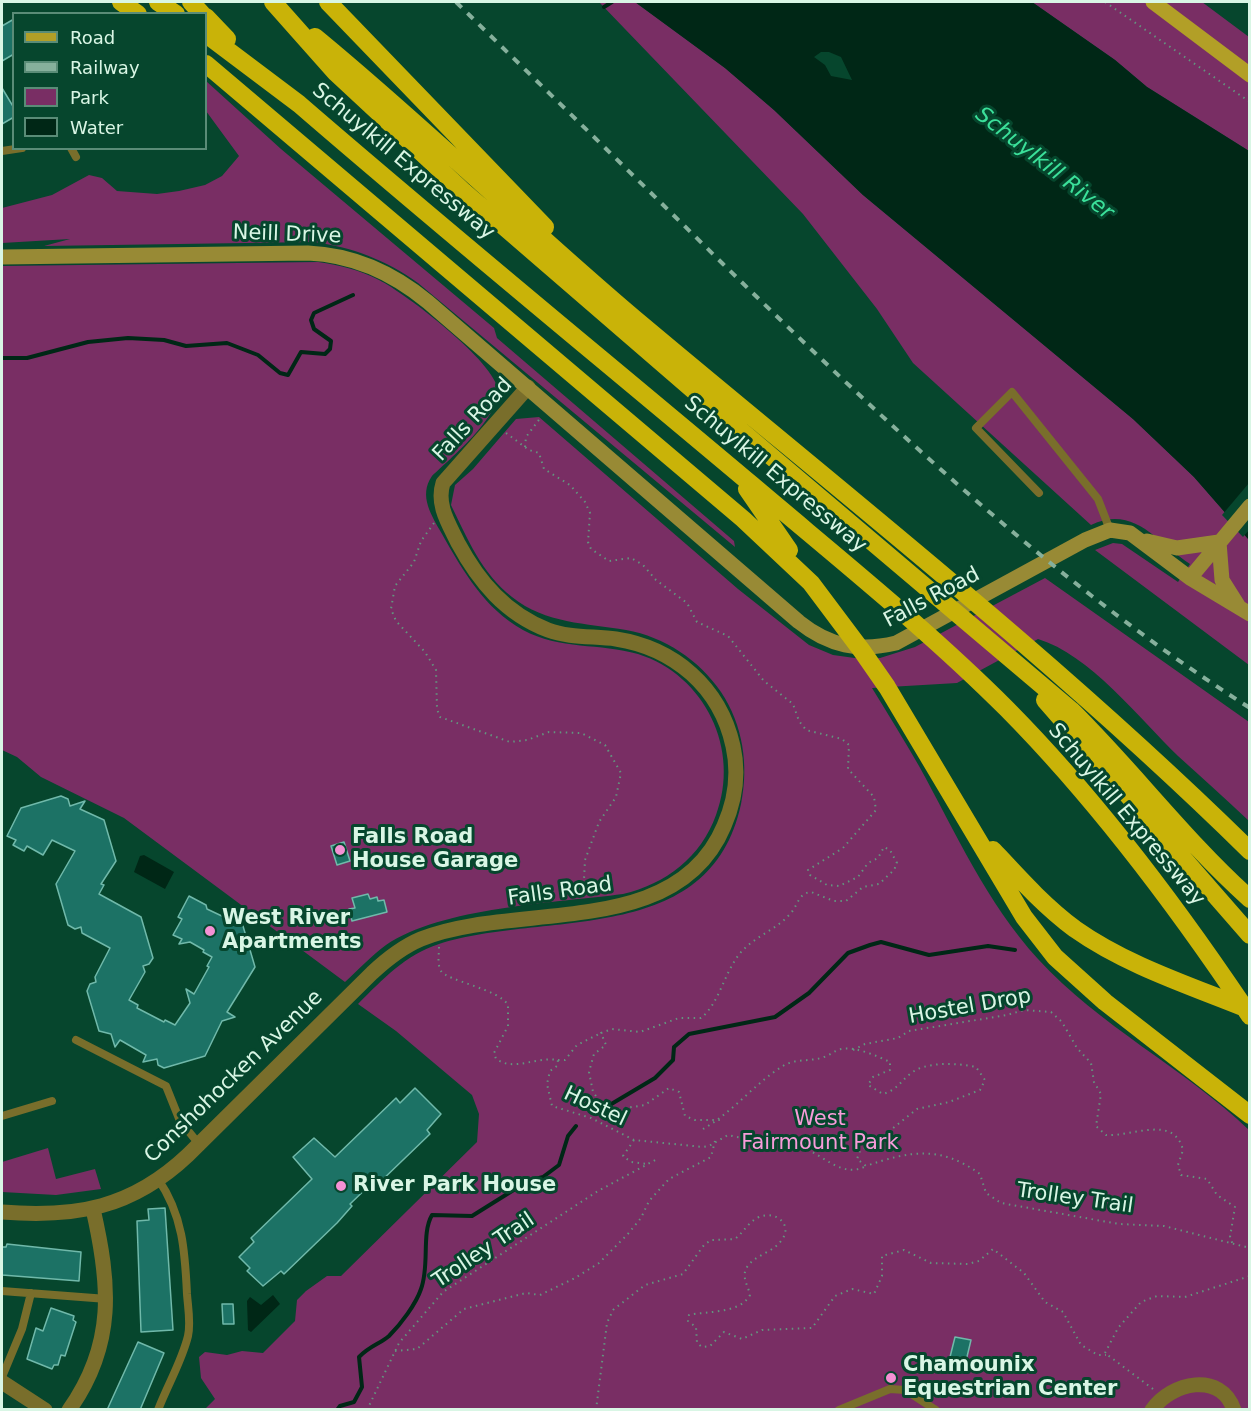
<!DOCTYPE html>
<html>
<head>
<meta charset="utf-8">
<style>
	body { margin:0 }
	#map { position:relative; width:1251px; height:1411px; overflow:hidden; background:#06462d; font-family:"DejaVu Sans",sans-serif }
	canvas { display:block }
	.frame { position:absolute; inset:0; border:3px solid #d9f6e5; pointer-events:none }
	.legend { position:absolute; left:12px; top:12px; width:195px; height:138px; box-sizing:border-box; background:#06462d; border:2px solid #5a8c77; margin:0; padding:8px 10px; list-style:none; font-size:18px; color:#d9f6e5 }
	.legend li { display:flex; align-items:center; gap:12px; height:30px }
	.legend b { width:30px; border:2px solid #5a8c77 }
</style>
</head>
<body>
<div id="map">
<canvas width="1251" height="1411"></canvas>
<div class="frame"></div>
<ul class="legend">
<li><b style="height:8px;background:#b29f27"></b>Road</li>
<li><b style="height:8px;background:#86b09c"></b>Railway</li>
<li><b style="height:16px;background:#792e64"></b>Park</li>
<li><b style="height:16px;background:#002716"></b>Water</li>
</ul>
</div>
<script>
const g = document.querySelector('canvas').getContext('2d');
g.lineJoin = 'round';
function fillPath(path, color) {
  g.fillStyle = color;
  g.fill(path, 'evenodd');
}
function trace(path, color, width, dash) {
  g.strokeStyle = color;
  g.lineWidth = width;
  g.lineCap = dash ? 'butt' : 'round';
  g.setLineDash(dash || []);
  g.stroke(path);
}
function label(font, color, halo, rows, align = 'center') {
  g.font = font + ' "DejaVu Sans",sans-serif';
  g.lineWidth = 6;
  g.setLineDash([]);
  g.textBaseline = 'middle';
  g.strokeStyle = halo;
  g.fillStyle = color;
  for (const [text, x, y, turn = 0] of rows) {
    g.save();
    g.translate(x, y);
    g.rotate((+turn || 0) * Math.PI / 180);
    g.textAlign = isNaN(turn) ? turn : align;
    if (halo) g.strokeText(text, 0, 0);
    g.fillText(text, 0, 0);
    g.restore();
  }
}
fillPath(new Path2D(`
	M599 2H635L725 68 774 110 863 195 1133 419 1194 477 1249 540V665L1095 550 1113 543 1122 544 1178 582 1190 564C1158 543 1134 504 1091 525L913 363 877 309 803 214Z
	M1032 2H1202L1249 37V151L1147 87 1115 60Z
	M206 81 281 149 494 328 497 338 734 541 735 547 418 283C386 260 352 247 313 242L44 246 70 239 2 243V208L52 195 89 175 102 178 117 191 157 194 179 191 205 185 222 176 239 156 206 111Z
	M318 262C340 265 360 270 379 280 405 293 497 363 498 391 499 418 451 458 432 476 418 496 432 516 442 534 463 571 485 609 523 630 560 650 600 643 638 654 705 675 741 750 716 815 701 857 666 884 623 894 555 903 442 907 386 945 371 956 358 970 345 982L124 818 41 777 17 757 2 750V266Z
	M539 417 738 589 809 645 833 655 862 659 880 658 915 647 1045 578 1249 722V821C1226 799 1202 778 1178 756 1140 719 1089 654 1038 639L957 683 872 688C888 714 904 740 919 766 956 833 986 902 1038 959 1099 1026 1184 1068 1249 1130V1409H205L215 1399 201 1378 199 1357 205 1352 227 1355 242 1351 263 1353 295 1321 297 1300 306 1291 327 1276H341L477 1142 479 1114 472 1095 396 1031 358 1004C383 979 405 955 439 944 544 910 710 949 741 804 749 765 743 725 721 692 699 660 665 637 626 630 586 623 546 624 512 597 482 574 467 538 451 505L455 485 473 469 516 419Z
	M48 1148 56 1179 95 1169 101 1189 56 1195 2 1192V1162Z`), '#792e64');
fillPath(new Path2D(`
	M635 2H1032L1115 60 1147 87 1249 151V540L1194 477 1133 419 863 195 774 110 725 68ZM821 52H829L841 57 852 80 831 76 825 65 814 57Z
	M144 855 174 872 165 889 134 872 140 856Z
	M273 1295 280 1304 251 1332 248 1330 247 1301 250 1297 261 1305Z`), '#002716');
fillPath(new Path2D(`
	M1249 483 1250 529 1243 537 1222 515Z`), '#06462d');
trace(new Path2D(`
	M604 7 612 2
	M2 358H27L88 342 128 338 164 340 186 346 227 343 258 355 280 373 288 375 301 352 325 354 330 349 331 341 314 329 311 320 314 313 353 295
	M608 1106 655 1078 673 1060 674 1047 689 1034 775 1017 809 993 848 953 870 945 881 942 929 955 988 946 1015 950
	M337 1410 340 1406 354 1402 362 1387 359 1357C371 1345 380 1344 389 1336 401 1324 416 1304 421 1289 430 1265 421 1234 432 1215L472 1216 528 1181 543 1177 559 1165 568 1136 576 1126`), '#002716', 4);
const building = new Path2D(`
	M14 19V54L2 61V26Z
	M2 88 14 108V117L2 124Z
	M61 796 68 799 70 806 85 801 80 809 104 820 116 861 101 884 104 885 99 894 141 917 153 958 149 964 143 966 145 972 129 1000 138 1005 137 1008 164 1022 165 1020 175 1025 190 1003 186 989 194 994 209 967 207 966 212 957 203 952 204 950 190 942 179 944 182 939 173 935 182 919 178 917 189 896 206 905 207 909 243 926 255 967 227 1012 235 1017 222 1021 205 1056 164 1068 158 1065 157 1059 143 1062 146 1055 120 1040 115 1047 111 1034 99 1031 87 991 90 984 96 982 95 977 110 948 82 933 81 927 75 929 68 925 56 884 75 851 52 840 43 855 27 846 24 851 13 845 16 840 7 836 21 808Z
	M344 842 350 861 337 865 331 846Z
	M368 894 370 899 377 897 378 901 384 900 387 912 352 921 349 909 355 908 352 898Z
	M415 1088 441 1114 427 1130 430 1134 377 1185 374 1181 350 1204 352 1206 337 1223 284 1274 281 1271 263 1286 247 1271 250 1268 239 1257 254 1242 251 1238 312 1179 293 1157 314 1138 335 1157 396 1098 400 1103Z
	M165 1208 173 1330 141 1332 137 1221 149 1220 148 1209Z
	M7 1244 81 1252 79 1281 2 1275V1247H6Z
	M222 1304H233L234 1324H223Z
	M51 1308 74 1316 73 1320 76 1322 65 1356 61 1355 58 1365H54L52 1369 27 1359 36 1328 43 1331Z
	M955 1337 971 1340 966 1361 950 1357Z
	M138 1342 164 1353 140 1410H107Z`);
fillPath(building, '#1c7265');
trace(building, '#70b9aa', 1.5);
trace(new Path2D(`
	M1105 2 1250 102
	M506 433 529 450 539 453 544 469 570 485 585 502 590 513 588 542 591 549 609 561 631 558 643 565 656 580 687 603 697 622 728 636 764 681 793 704 799 721 806 730 842 739 849 745 848 769 874 797 876 810 843 848 808 870 810 875 827 885 839 886 858 877 868 863 878 858 884 847 890 850 897 863 894 870 879 884 863 887 846 901H834L811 892C798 893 798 906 790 914 777 929 756 936 742 951 724 971 720 1003 701 1018H679L640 1032 612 1029 601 1033 606 1045 594 1054 589 1072 593 1092 604 1107 613 1110 645 1105 669 1088 679 1092 685 1116 695 1120H720
	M525 447 526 437 541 417
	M434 523 421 541 414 562 395 586 391 609 396 621 425 652 436 670 437 709 440 717 510 742 527 740 549 732 581 733 605 745 621 773 616 797 599 822 585 860 583 899
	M439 947C439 955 437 964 441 971 447 981 499 989 508 1005V1026L494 1053 496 1059C515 1072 536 1056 558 1060L557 1066 550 1071 547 1084 552 1106 591 1118 634 1140 703 1147 709 1146 728 1135C752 1141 779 1140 802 1147 823 1155 843 1179 866 1166
	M853 1050 865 1044 898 1038 909 1031 1007 1015 1024 1010 1051 1012 1062 1022 1077 1048 1091 1063 1094 1082 1101 1094 1096 1126 1106 1135C1132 1137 1174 1114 1183 1150L1178 1165 1181 1175 1207 1179 1217 1195 1235 1207 1230 1237 1233 1245
	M558 1060H565L577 1045 601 1033
	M703 1129C732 1113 755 1083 783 1066 796 1058 810 1062 824 1057 830 1055 834 1051 841 1049 855 1046 877 1056 890 1062V1070L873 1077 868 1085 883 1094C897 1090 900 1082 910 1074 925 1061 957 1063 976 1067L985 1080 980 1090 949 1102 917 1109 882 1137 860 1151 857 1159 866 1166C910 1151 940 1145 980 1174L986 1193 1001 1203 1119 1224 1164 1226 1250 1248
	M634 1140 623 1156 631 1162 648 1164
	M395 1351 417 1349 464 1309 526 1293 540 1295 575 1278 599 1263 627 1235 641 1218 649 1201 669 1179 711 1157 715 1141
	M1153 1389 1105 1353 1118 1328 1141 1302 1157 1296 1185 1297 1250 1276
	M367 1410 399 1343 443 1292 598 1191 659 1158
	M596 1410 607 1323 613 1310 645 1285 683 1274 704 1245 711 1240 735 1239C744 1232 748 1222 759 1217 776 1210 794 1225 781 1241 773 1252 755 1255 747 1267 741 1277 748 1285 750 1295 740 1314 706 1311 689 1315L688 1321 696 1327 697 1343 702 1347 710 1346 724 1332 742 1339 762 1330 812 1328 835 1296 852 1289 874 1294 882 1276V1256L904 1250 931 1263 968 1264 979 1261 993 1249 1024 1273 1045 1302 1063 1312 1081 1345 1098 1355H1106`), '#63947e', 2, [1.5, 4.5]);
trace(new Path2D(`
	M71 148 76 157
	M2 151 22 148
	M1039 493 976 428 1012 392 1098 499 1110 530
	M76 1040 166 1086 180 1121 199 1144
	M2 1116 52 1101
	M2 1291 107 1299
	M2 1377 22 1329 31 1293
	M158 1410C167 1386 182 1361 188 1336 191 1323 188 1308 187 1294 185 1252 183 1215 158 1179
	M839 1410 890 1389 905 1390 936 1410`), '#796e2b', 8);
trace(new Path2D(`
	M2 1212C76 1218 132 1208 188 1155L372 973C387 959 402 947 421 939 515 901 676 941 724 826 735 801 739 773 733 746 720 687 674 648 616 639 594 636 569 638 548 630 506 614 479 582 458 543 449 524 436 505 443 483L528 387
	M2 1382 45 1410
	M69 1410C116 1344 110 1283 93 1209
	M1152 1410C1171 1382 1221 1371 1234 1410`), '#796e2b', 15);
trace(new Path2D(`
	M2 257 308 253C355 255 393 273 428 302L799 622C829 646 859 652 896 643L1085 540 1110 530 1130 533 1190 578 1250 614
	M1147 541 1177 548 1219 542
	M1219 542 1222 580 1239 607
	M1190 578 1250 506`), '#988a35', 15);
trace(new Path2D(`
	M1153 2 1250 75`), '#b29f27', 15);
trace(new Path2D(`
	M121 2 138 14
	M158 2 176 14
	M191 2 202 14
	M273 2 336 73 464 192 707 402 1071 710C1133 771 1185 841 1250 899
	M328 2 545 227
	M206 17 227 39
	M206 34 299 104C448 233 601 358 752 485 838 558 927 629 1007 709 1098 801 1178 908 1250 1016
	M315 37C427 129 531 232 642 325 847 497 1059 663 1250 851
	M206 64 743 519 811 583 862 651 887 687 1024 917 1055 957 1105 1002 1250 1115
	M747 489 789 550
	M1045 700 1250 935
	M993 850C1019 878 1044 906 1075 929 1126 965 1188 985 1245 1008`), '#c9b308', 18);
trace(new Path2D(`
	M456 2C545 89 634 176 723 264 887 424 1055 584 1250 708`), '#86b09c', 4, [8, 8]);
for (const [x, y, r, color] of [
	[340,850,6,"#f491d4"],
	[210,931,6,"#f491d4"],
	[341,1186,6,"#f491d4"],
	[891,1378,6,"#f491d4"]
]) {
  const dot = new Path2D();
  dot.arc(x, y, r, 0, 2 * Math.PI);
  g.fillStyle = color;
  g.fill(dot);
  trace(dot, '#06462d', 2);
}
label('21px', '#d9f6e5', '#06462d', [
	["Schuylkill Expressway",403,162,40],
	["Neill Drive",287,235,2],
	["Falls Road",473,420,-47],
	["Schuylkill Expressway",775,475,40],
	["Falls Road",932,598,-28],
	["Schuylkill Expressway",1126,815,50],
	["Falls Road",560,892,-8],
	["Hostel Drop",970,1007,-10],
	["Conshohocken Avenue",234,1077,-44],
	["Hostel",595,1107,25],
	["Trolley Trail",1075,1199,8],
	["Trolley Trail",484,1251,-34]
]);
label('bold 21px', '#d9f6e5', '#06462d', [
	["Falls Road",352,838],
	["House Garage",352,862],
	["West River",222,919],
	["Apartments",222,943],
	["River Park House",353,1186],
	["Chamounix",903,1366],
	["Equestrian Center",903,1390]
], 'left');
label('21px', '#f79bd9', '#06462d', [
	["West",820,1120],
	["Fairmount Park",820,1144]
]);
label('italic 22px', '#3be09a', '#06462d', [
	["Schuylkill River",1044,164,38]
]);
</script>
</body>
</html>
